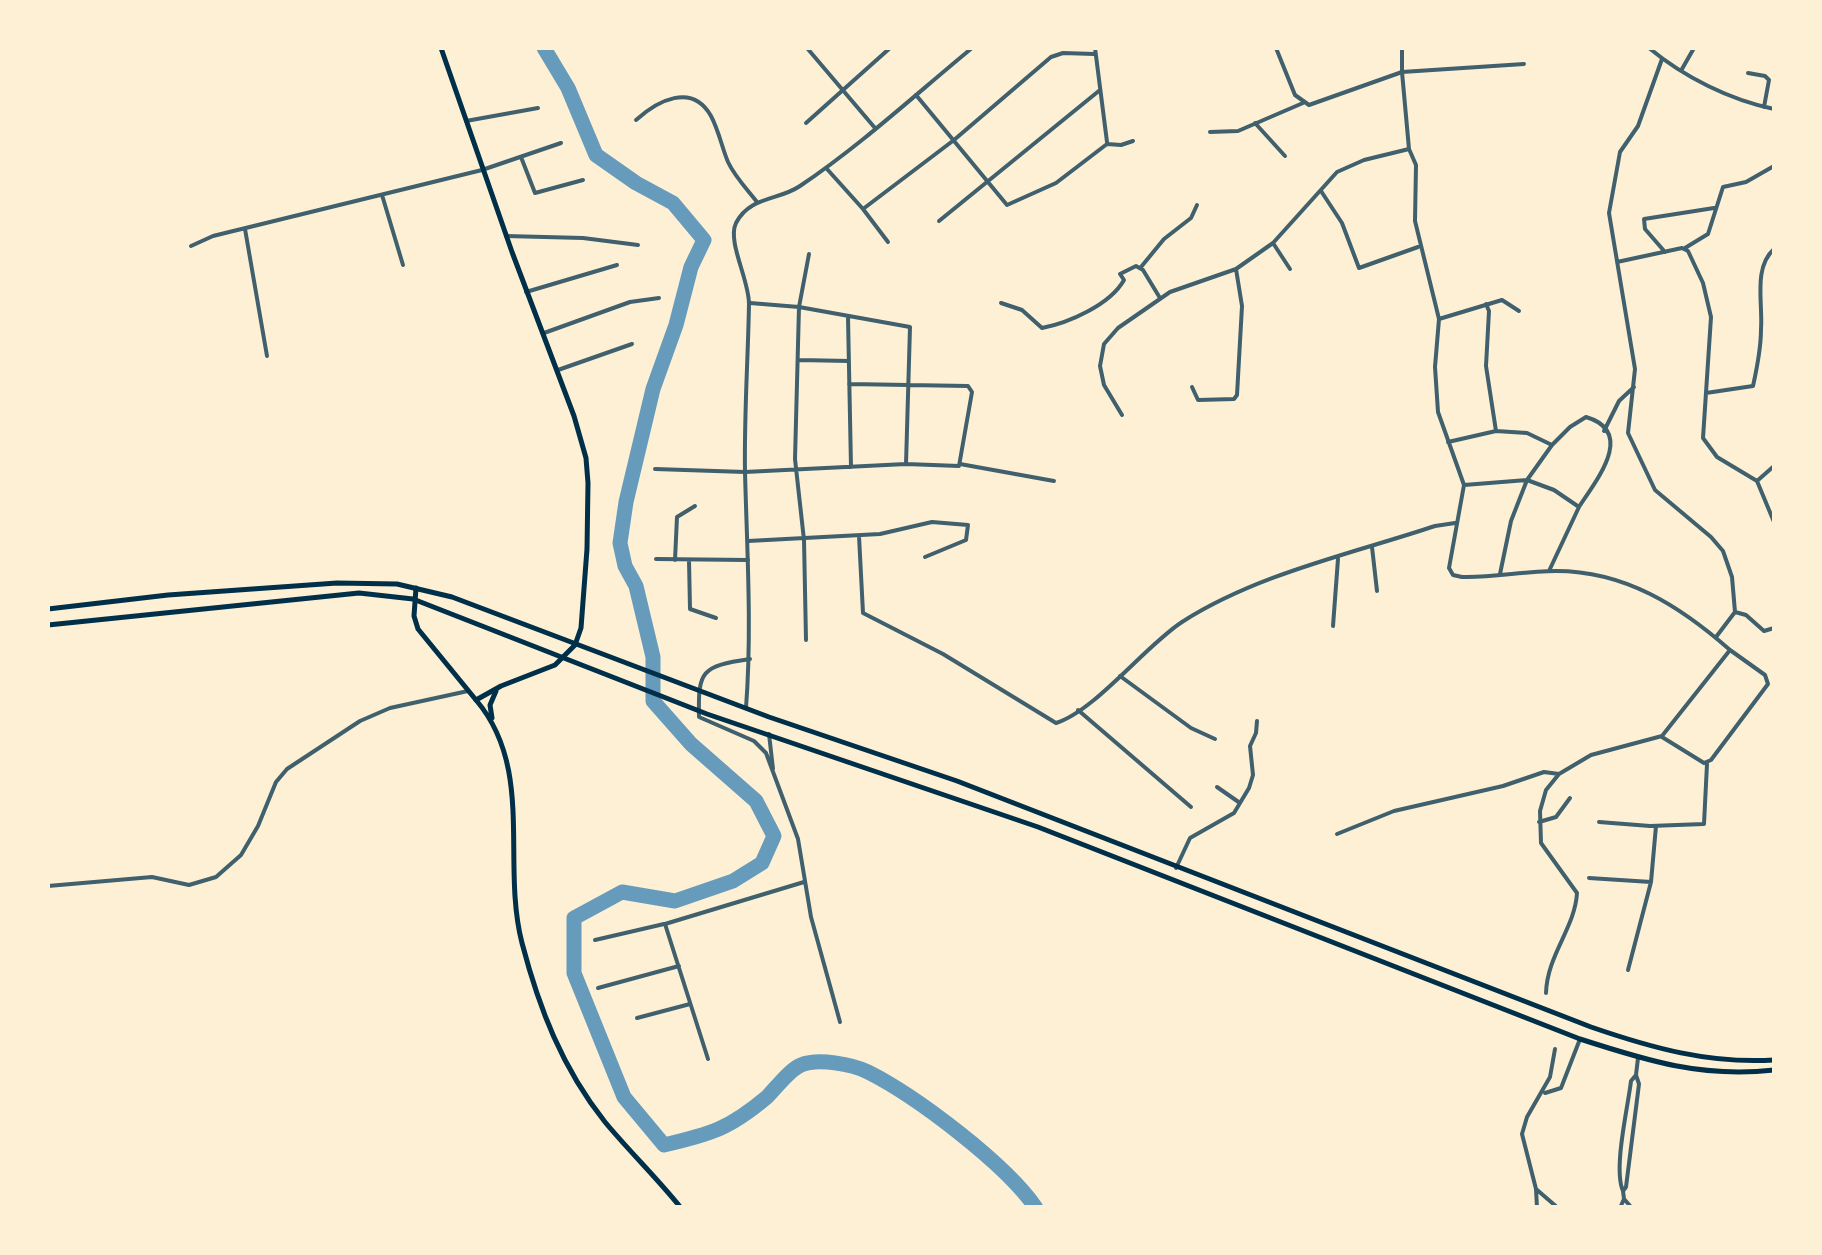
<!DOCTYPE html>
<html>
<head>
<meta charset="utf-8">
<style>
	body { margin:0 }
	#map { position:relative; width:1822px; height:1255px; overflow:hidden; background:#fdf0d5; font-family:"Fira Sans",sans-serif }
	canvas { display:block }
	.frame { position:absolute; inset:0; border:50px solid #fdf0d5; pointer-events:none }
</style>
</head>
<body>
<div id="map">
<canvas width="1822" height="1255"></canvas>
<div class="frame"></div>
</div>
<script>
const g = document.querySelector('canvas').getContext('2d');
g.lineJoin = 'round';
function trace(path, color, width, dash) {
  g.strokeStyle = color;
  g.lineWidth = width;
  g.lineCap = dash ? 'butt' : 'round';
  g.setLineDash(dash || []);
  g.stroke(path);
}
trace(new Path2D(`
	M544 48 568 88 596 155 636 183 673 203 704 240 691 267 676 325 653 389 626 502 620 543 625 566 636 586 653 657V701L691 744 756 801 774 836 762 863 733 881 675 901 622 892 574 918V973L624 1097 664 1145C711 1134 729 1129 767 1097 776 1088 789 1070 801 1065 818 1058 852 1064 868 1072 916 1096 1006 1164 1036 1208`), '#669bbc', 15);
trace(new Path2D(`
	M807 48 875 128
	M1095 48 1107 142
	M1649 48C1684 77 1730 100 1774 109
	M1662 59 1638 126 1620 152 1609 213 1635 369 1628 433 1655 490 1711 537 1723 551 1732 577 1735 612 1716 637
	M1524 64 1402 72 1409 149 1416 165 1415 221 1439 319 1435 367 1438 412 1464 485 1449 568 1453 575 1462 577C1493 578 1524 571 1556 571 1625 571 1680 606 1730 650L1662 736 1591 755 1559 774 1546 790 1540 811 1541 843 1577 893C1575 928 1547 955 1546 993
	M1682 69 1694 48
	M1748 73 1765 76 1769 80 1764 107
	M916 95 1007 205 1056 183 1107 144 1121 145 1133 141
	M636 120C657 101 692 82 711 116 719 131 722 148 728 162 735 177 747 189 757 202
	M466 121 538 108
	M806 123 890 48
	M1255 123 1285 156
	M1210 132 1238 131 1303 103
	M521 157 535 193 583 180
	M827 169 863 209 954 140 1051 57 1063 53 1094 54
	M1321 191 1342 223 1359 268 1418 247
	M382 195 403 265
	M863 209 888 242
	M939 221 1100 90
	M245 229 267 356
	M506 236 583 238 638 245
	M1273 243 1290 269
	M191 246 213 236 482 170 561 143
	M1685 248 1708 234 1723 187 1746 182 1774 166
	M1665 252 1645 229 1644 219 1714 208
	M1617 262 1682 248 1688 251 1703 283 1711 317 1703 438 1717 457 1757 481 1774 522
	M1141 267 1164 239 1191 218 1197 205
	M526 292 617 265
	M750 303 799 307 910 327 906 464
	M1001 303 1022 310 1042 328C1068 323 1110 305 1124 280L1120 274 1136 266 1143 270 1160 298
	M848 317 851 467
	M1439 319 1502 300 1519 311
	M544 333 630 302 659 298
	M799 360 849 361
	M558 370 632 344
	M1192 387 1198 400 1234 399 1237 395 1242 306 1236 269
	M1706 393 1753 386C1757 368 1761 348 1761 329 1763 303 1753 268 1774 249
	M1122 415 1104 385 1100 366 1104 344 1118 328 1170 292 1236 269 1273 243 1337 172 1364 160 1409 149
	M1604 431 1619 401 1634 387
	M1448 442 1496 431 1486 366 1489 311 1486 304
	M1552 445 1570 427 1586 417C1637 432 1595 482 1579 507
	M960 464 1054 481
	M655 469 745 472 906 464 959 466 972 392 968 386 849 384
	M1757 481 1774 466
	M1464 485 1527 480 1552 445 1527 433 1496 431
	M859 536 863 613 943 654 1056 723C1095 711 1145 646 1182 622 1257 574 1351 554 1435 526L1455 523
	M748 541 880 534 932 522 968 525 966 540 925 557
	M1372 547 1377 591
	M656 559 748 560
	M675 560 677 517 695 506
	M689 560 690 609 716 618
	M1500 574 1511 521 1527 480 1554 490 1579 507 1549 571
	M1735 612 1746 615 1764 631 1774 628
	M1333 626 1338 559
	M806 640 804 540 795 459 799 307 809 254
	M750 659C701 666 698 671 699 717L754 741 766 753 798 839 811 917 840 1022
	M1120 676 1191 728 1215 739
	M1078 710 1191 807
	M769 734 773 769
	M1662 737 1704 763 1711 760 1768 684 1765 675 1730 650
	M1217 787 1240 803
	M1539 822 1556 817 1570 798
	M1599 822 1650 826 1704 824 1707 764
	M1337 834 1394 811 1503 786 1544 772 1559 774
	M1176 868 1190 838 1234 813 1249 788 1253 775 1250 746 1256 733 1257 721
	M1589 878 1651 882
	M48 886 152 877 189 885 216 877 241 855 258 826 276 782 287 769 360 721 390 708 468 691
	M595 940 664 924
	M1628 970 1651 882 1656 826
	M598 988 679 966
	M637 1018 690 1004
	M708 1059 665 924 804 882
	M1636 1075 1638 1058
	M1545 1093 1561 1088 1580 1039
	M1536 1189 1558 1208
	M1624 1199 1632 1208
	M1537 1208 1536 1189 1522 1134 1527 1117 1550 1077 1555 1049
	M1620 1208 1624 1199 1623 1191 1626 1187 1639 1084 1636 1075 1631 1081C1628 1107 1613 1169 1623 1191`), '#3f606c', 4);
trace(new Path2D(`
	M1276 48 1295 95 1309 105 1402 72V48
	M746 708C752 629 747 550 745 472 744 416 748 360 749 304 749 279 727 242 736 223 750 196 778 201 800 186 861 145 916 94 972 48`), '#3f606c', 4);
trace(new Path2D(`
	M441 48 512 252 574 416 586 458 588 483 587 549 581 628 575 645 555 665 501 686 476 700C535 769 501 862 522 943 539 1008 562 1068 605 1122 629 1151 657 1178 681 1208
	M492 718 490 705 496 691`), '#003049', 5);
trace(new Path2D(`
	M416 588 414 616 418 629 476 700`), '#003049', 5);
trace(new Path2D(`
	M48 609 168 595 337 583 397 584 452 597 769 717 957 781 1591 1027C1652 1048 1709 1064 1774 1060
	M48 625 359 593 413 599 707 714 1038 827 1580 1039C1648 1061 1702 1078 1774 1070`), '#003049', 5);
</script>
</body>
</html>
